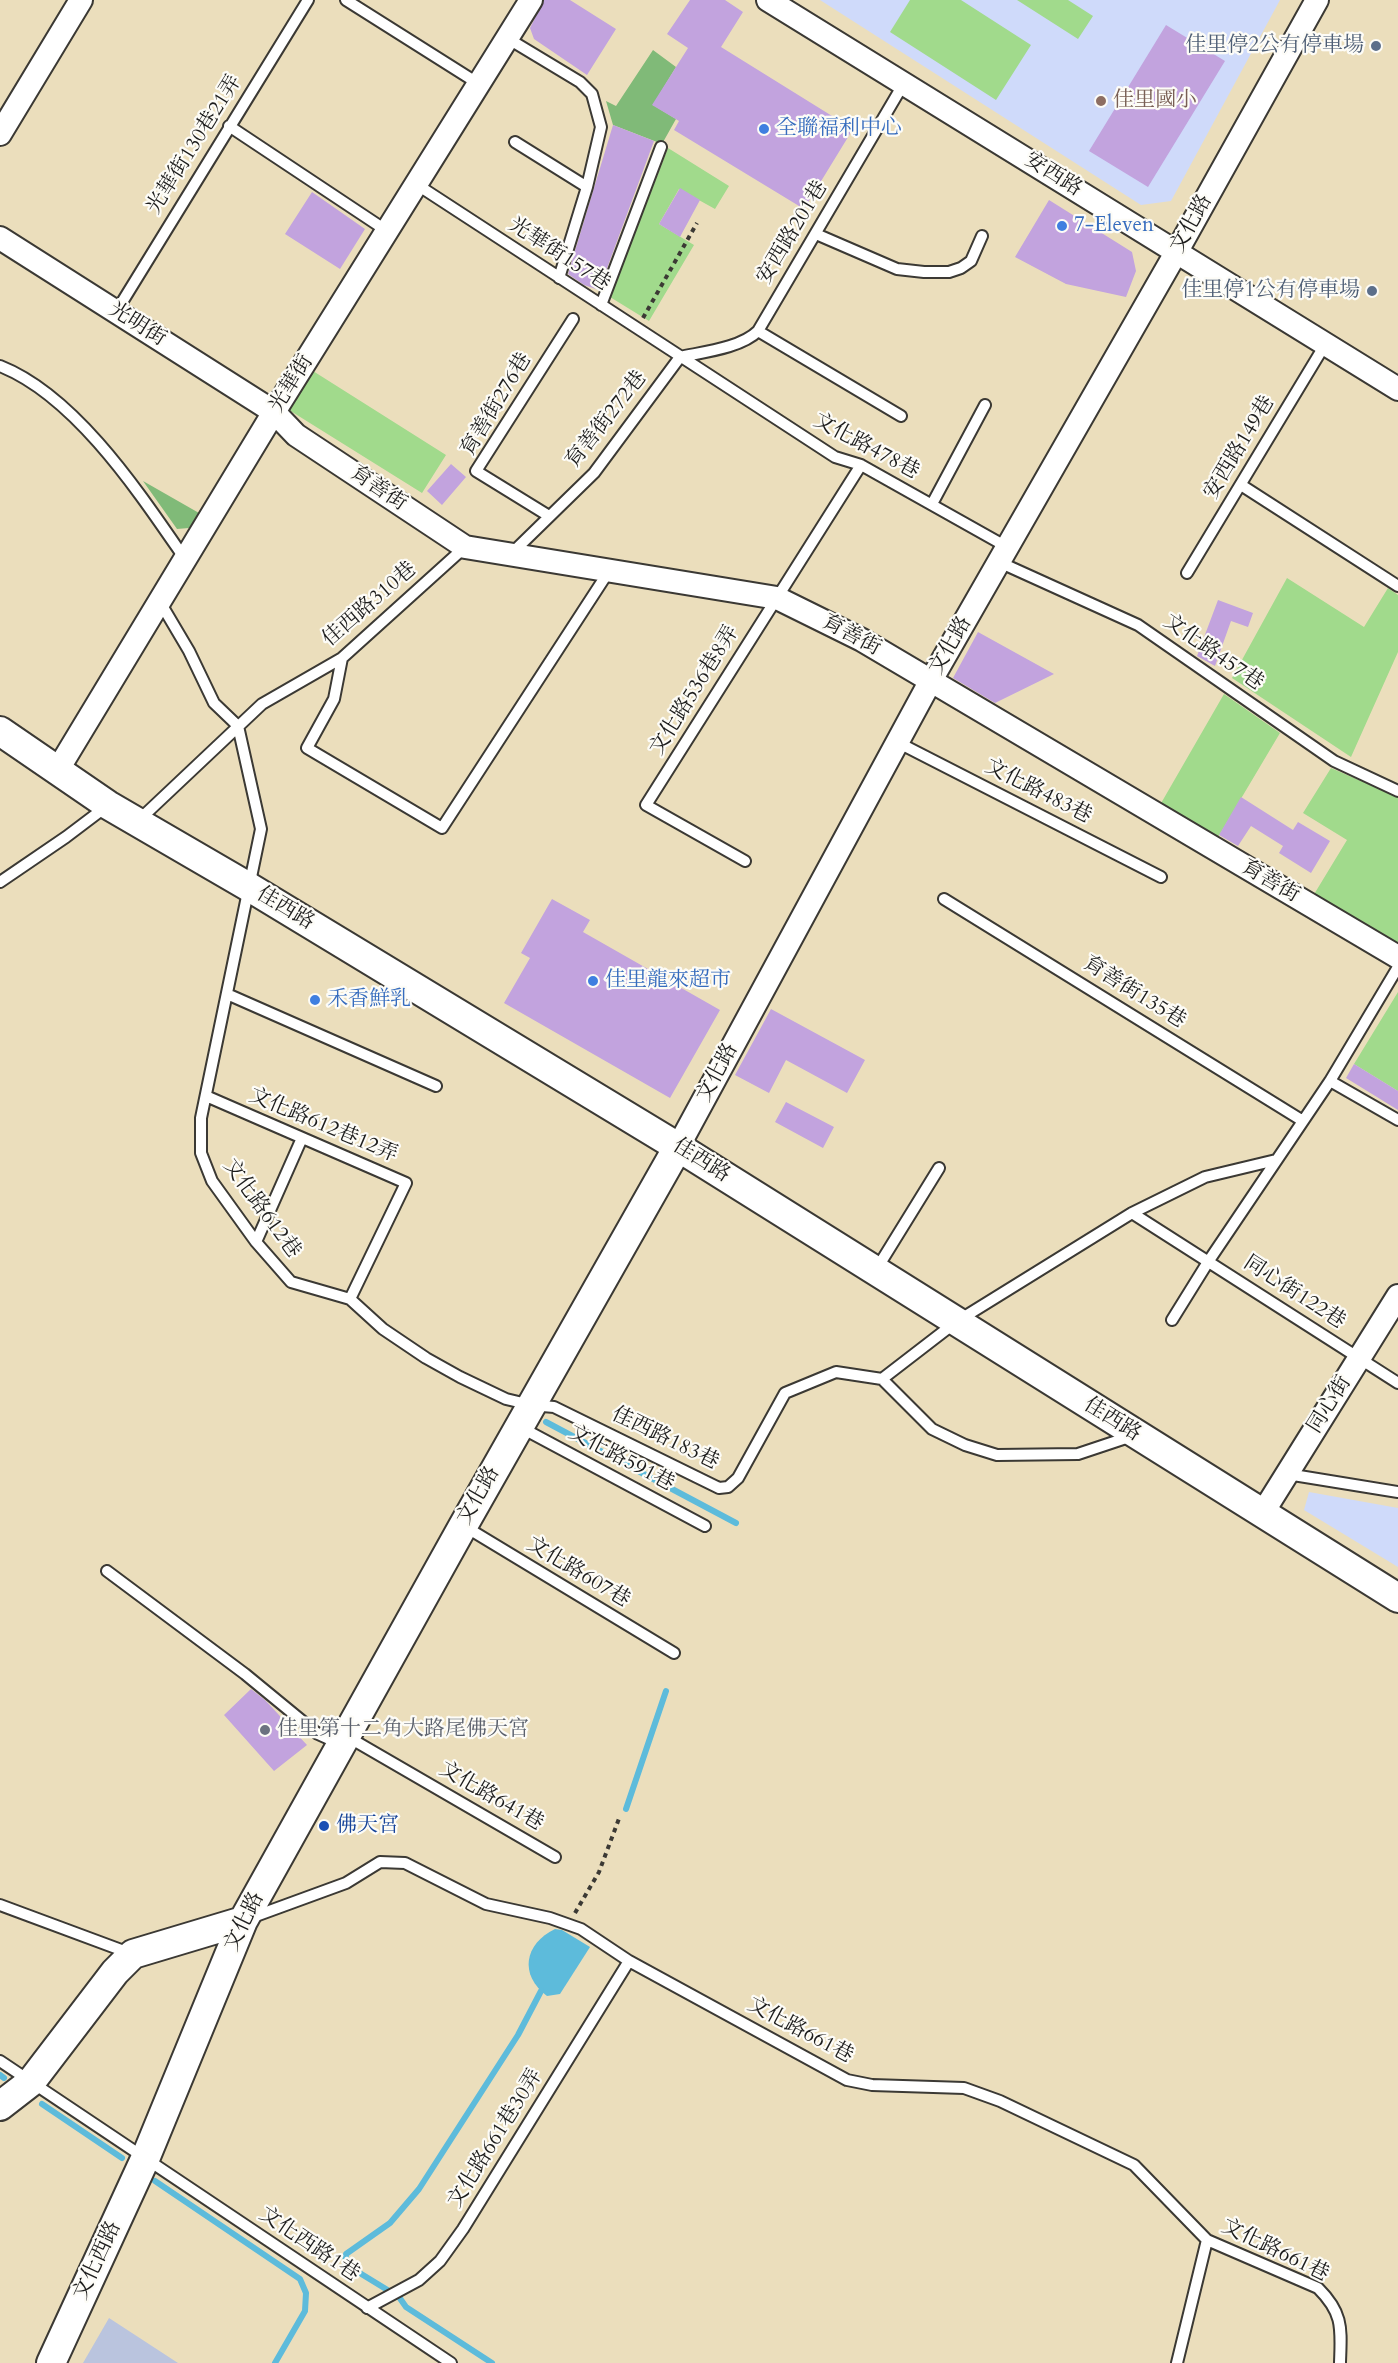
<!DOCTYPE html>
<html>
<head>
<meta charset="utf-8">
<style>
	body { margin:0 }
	canvas { display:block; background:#ebdebc }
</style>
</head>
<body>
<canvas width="1398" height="2363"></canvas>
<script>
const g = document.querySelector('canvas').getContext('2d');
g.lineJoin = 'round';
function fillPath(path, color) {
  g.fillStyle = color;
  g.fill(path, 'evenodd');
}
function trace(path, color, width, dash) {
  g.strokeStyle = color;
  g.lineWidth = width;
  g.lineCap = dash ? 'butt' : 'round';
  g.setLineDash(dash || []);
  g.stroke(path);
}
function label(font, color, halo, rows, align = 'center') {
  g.font = font + ' Cardo,"Noto Serif TC",serif';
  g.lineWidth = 4.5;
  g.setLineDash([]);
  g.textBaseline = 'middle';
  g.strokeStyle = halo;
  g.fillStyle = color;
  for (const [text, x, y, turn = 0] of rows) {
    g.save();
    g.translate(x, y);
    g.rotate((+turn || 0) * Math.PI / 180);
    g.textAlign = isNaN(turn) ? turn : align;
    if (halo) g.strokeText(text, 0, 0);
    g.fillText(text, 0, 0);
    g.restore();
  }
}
fillPath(new Path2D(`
	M820 0H1280L1171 201 1141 205Z
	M1309 1492 1398 1508V1567L1304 1510Z`), '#cfdafa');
fillPath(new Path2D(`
	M109 2318 178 2363H83Z`), '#bac4de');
fillPath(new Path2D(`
	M910 0H961L1031 45 996 100 890 32Z
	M1017 0H1068L1093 16 1078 39Z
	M668 148 729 186 715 209 679 189 659 224 694 245 649 321 610 297Z
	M313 371 446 455 422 493 289 410Z
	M1287 578 1364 627 1388 588 1398 595V652L1351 757 1232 678Z
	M1224 694 1280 733 1217 839 1160 805Z
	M1331 768 1398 797V944L1313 896 1347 840 1303 813Z
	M1398 992V1091L1354 1064Z`), '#a1da8c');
fillPath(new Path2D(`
	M653 50 676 67 653 105 676 119 662 144 613 125 606 101 616 106Z
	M143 481 199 513 189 528 177 529Z`), '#80ba78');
fillPath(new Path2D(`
	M555 1929 562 1930 590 1947 560 1994 547 1996C519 1975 524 1944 555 1929Z`), '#5dbbdb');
trace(new Path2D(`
	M546 1422 736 1523
	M626 1809 666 1691
	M0 2075 4 2078
	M42 2104 122 2158
	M155 2181 300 2279 306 2293 305 2311 275 2363
	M492 2363 406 2307 399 2297 345 2264 346 2254 390 2223 419 2189 518 2035 541 1991`), '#5dbbdb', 6);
fillPath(new Path2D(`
	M544 0H570L616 29 587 75 534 39 530 28Z
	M690 0H725L743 12 721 47 853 129 804 209 674 130 679 121 652 105 688 48 667 34Z
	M1166 25 1225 61 1148 187 1089 151Z
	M613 125 654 141 599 290 584 285 568 274Z
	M680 188 700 200 680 237 659 224Z
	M312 192 365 229 340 269 285 234Z
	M1049 200 1132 252 1136 271 1126 297 1066 284 1015 257Z
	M451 464 466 477 442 505 427 491Z
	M1218 600 1253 613 1248 627 1231 621 1215 666 1197 656Z
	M978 632 1054 674 995 703 953 678Z
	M1241 797 1293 830 1298 822 1330 841 1311 873 1279 853 1283 846 1251 826 1238 846 1219 835Z
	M552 899 590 920 583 932 720 1010 670 1098 504 1003 530 958 521 953Z
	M771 1009 865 1060 847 1093 786 1060 769 1093 735 1075Z
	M1354 1064 1398 1091V1110L1346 1078Z
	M786 1102 834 1127 823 1148 775 1122Z
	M251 1689 265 1700 307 1745 274 1771 224 1715Z`), '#c2a3de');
const service = new Path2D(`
	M346 0 479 84
	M507 38 580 82 592 94 601 127 587 187 559 278
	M229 126 387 231
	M515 142 587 187
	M416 184 835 457 861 465 1007 547
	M816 234 897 269 924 272H949L961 268 971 261 982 236
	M601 305 661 147
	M116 312 308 0
	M758 331 901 416
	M680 357C703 352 741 348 758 331L904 83
	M0 366C76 396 140 494 185 559
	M1241 485 1398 586
	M932 504 985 405
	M549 516 476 471 573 319
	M511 554 594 473 680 357
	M999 562 1138 625 1334 761 1398 791
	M1187 573 1326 343
	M160 602 189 651 214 703 238 726 261 829 201 1118V1153L212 1181 256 1242 291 1282 350 1299 383 1329 426 1358 460 1377 506 1399 531 1405 554 1407 719 1488 728 1487 738 1478 785 1393 836 1372 882 1379 932 1429 965 1445 997 1455 1078 1454 1132 1436
	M342 658 334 699 307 748 442 828 609 571
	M897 742 1161 877
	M138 821 262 704 342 658 465 547
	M745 861 646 805 861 465
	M0 882 66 837 107 806
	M944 899 1303 1121
	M227 994 436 1086
	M1330 1081 1398 1120
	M206 1096 406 1183 350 1299
	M1132 1213 1398 1383
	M256 1242 302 1138
	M876 1270 939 1168
	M1172 1320 1208 1262 1330 1081 1398 967
	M882 1379 956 1322 1132 1213 1205 1177 1276 1160
	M520 1427 705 1526
	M1287 1474 1398 1492
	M464 1526 674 1653
	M107 1571 245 1674 318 1734 340 1744
	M348 1737 555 1857
	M0 1905 132 1954
	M253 1917 346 1883 380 1862 405 1863 486 1904 550 1918 581 1929 629 1961 847 2080 872 2085 964 2088 1000 2101 1134 2165 1207 2240 1318 2288C1344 2314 1341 2329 1340 2363
	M0 2061 451 2363
	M367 2308 419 2280 440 2261 463 2229 629 1961
	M1177 2363 1207 2240`);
const minor = new Path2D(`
	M768 0 1398 389
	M0 134 81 0
	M0 238 274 412 296 435 465 547 777 598 862 640 1398 957
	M57 771 274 412 531 0
	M678 1147 930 682 1177 251 1317 0
	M1262 1514 1398 1296`);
const tertiary = new Path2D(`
	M0 731 108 805 249 887 678 1147 1398 1598
	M0 2106 31 2082 115 1972 133 1954 243 1921
	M51 2363 145 2159 243 1921 463 1526 678 1147`);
trace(service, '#3b3934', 14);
trace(minor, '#3b3934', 26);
trace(tertiary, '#3b3934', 32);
trace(new Path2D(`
	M643 318 697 223
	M575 1913 599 1872 620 1816`), '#3b3934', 4, [4.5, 4.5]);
trace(service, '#fff', 10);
trace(minor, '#fff', 22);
trace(tertiary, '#fff', 28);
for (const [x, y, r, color] of [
	[1376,46,6,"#5c6f8a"],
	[1101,101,6,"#8d6e63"],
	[764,129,6,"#3f7fe0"],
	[1062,226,6,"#3f7fe0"],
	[1372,291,6,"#5c6f8a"],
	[593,981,6,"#3f7fe0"],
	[315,1000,6,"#3f7fe0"],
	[265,1730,6,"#6b7280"],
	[324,1826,6,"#1a4fb4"]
]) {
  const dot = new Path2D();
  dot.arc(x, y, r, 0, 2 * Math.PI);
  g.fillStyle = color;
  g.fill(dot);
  trace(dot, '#fdfcf7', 2);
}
label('21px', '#4e5e75', '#fdfcf7', [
	["佳里停2公有停車場",1364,46],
	["佳里停1公有停車場",1360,291]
], 'right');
label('21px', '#785e54', '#fdfcf7', [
	["佳里國小",1113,101]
], 'left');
label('21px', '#366cbe', '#fdfcf7', [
	["全聯福利中心",776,129],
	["7-Eleven",1074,226],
	["佳里龍來超市",605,981],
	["禾香鮮乳",327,1000]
], 'left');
label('21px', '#1c1c1c', '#fdfcf7', [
	["光華街130巷21弄",195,145,-58],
	["安西路",1053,175,32],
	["文化路",1192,224,-61],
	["安西路201巷",793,233,-59],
	["光華街157巷",559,255,33],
	["光明街",137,325,32],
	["光華街",292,384,-58],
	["育善街276巷",497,405,-59],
	["育善街272巷",607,420,-52],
	["文化路478巷",866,447,28],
	["安西路149巷",1240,448,-59],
	["育善街",378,489,34],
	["佳西路310巷",370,605,-41],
	["育善街",851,636,28],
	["文化路",951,646,-60],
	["文化路457巷",1213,653,35],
	["文化路536巷8弄",695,691,-58],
	["文化路483巷",1038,792,27],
	["育善街",1270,882,30],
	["佳西路",285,909,31],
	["育善街135巷",1134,993,32],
	["文化路",718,1073,-62],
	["文化路612巷12弄",323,1126,23],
	["佳西路",701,1161,32],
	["文化路612巷",261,1209,54],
	["同心街122巷",1294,1293,33],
	["同心街",1330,1405,-58],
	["佳西路",1112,1420,32],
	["佳西路183巷",665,1439,26],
	["文化路591巷",621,1459,28],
	["文化路",479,1496,-60],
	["文化路607巷",578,1573,31],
	["文化路641巷",491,1797,30],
	["文化路",245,1922,-64],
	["文化路661巷",800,2031,28],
	["文化路661巷30弄",496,2139,-58],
	["文化西路1巷",309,2245,34],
	["文化路661巷",1275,2251,26],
	["文化西路",98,2261,-65]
]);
label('21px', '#5b616d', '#fdfcf7', [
	["佳里第十二角大路尾佛天宮",277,1730]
], 'left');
label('21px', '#164399', '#fdfcf7', [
	["佛天宮",336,1826]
], 'left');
</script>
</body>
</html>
